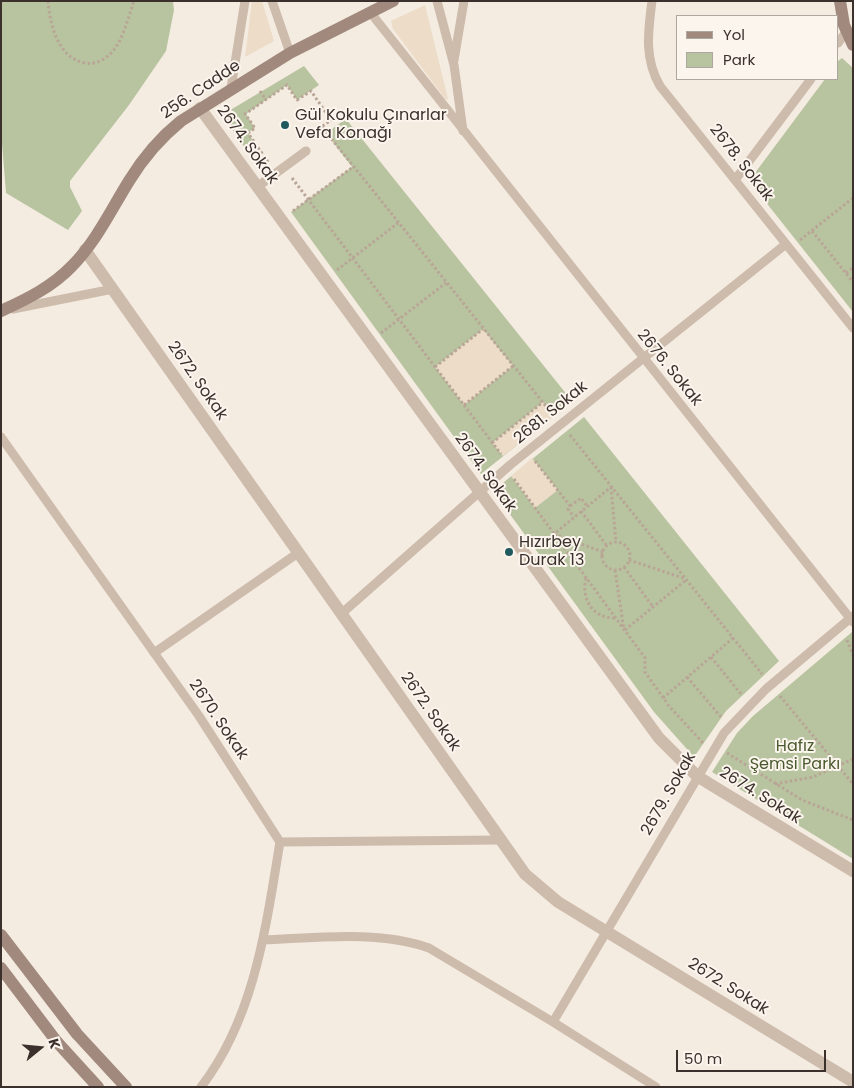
<!DOCTYPE html>
<html>
<head>
<meta charset="utf-8">
<style>
	body { margin:0 }
	#map { position:relative; width:854px; height:1088px; overflow:hidden; background:#f4ebe1; font-family:Poppins,sans-serif }
	canvas { display:block }
	.frame { position:absolute; inset:0; border:2px solid #3b302b; pointer-events:none }
	.legend { position:absolute; left:676px; top:15px; width:162px; height:65px; box-sizing:border-box; background:#fbf5ee; border:1px solid #aea6a0; margin:0; padding:6px 9px; list-style:none; font-size:15px; color:#3b302b }
	.legend li { display:flex; align-items:center; gap:10px; height:25px }
	.legend b { width:25px; border:1px solid #aea6a0 }
	.north { position:absolute; left:15px; top:1023px; width:50px; height:50px; -webkit-text-stroke:4px #fbf5ee; paint-order:stroke; rotate:73deg; font-size:14px; font-weight:700; line-height:20px; text-align:center; color:#3b302b }
	.north::after { content:''; display:block; margin:auto; width:18px; height:22px; background:#3b302b; clip-path:polygon(50% 0,100% 100%,50% 72%,0 100%) }
	.scale { position:absolute; left:676px; top:1050px; width:150px; height:22px; box-sizing:border-box; border:2px solid #3b302b; border-top:0; padding-left:6px; font-size:15px; line-height:18px; white-space:nowrap; color:#3b302b; -webkit-text-stroke:4px #fbf5ee; paint-order:stroke }
</style>
</head>
<body>
<div id="map">
<canvas width="854" height="1088"></canvas>
<div class="frame"></div>
<ul class="legend">
<li><b style="height:6px;background:#a18a7d"></b>Yol</li>
<li><b style="height:14px;background:#b8c4a0"></b>Park</li>
</ul>
<div class="north">K</div>
<div class="scale">50 m</div>
</div>
<script>
const g = document.querySelector('canvas').getContext('2d');
g.lineJoin = 'round';
function fillPath(path, color) {
  g.fillStyle = color;
  g.fill(path, 'evenodd');
}
function trace(path, color, width, dash) {
  g.strokeStyle = color;
  g.lineWidth = width;
  g.lineCap = dash ? 'butt' : 'round';
  g.setLineDash(dash || []);
  g.stroke(path);
}
function label(font, color, halo, rows, align = 'center') {
  g.font = font + ' Poppins,sans-serif';
  g.lineWidth = 4;
  g.setLineDash([]);
  g.textBaseline = 'middle';
  g.strokeStyle = halo;
  g.fillStyle = color;
  for (const [text, x, y, turn = 0] of rows) {
    g.save();
    g.translate(x, y);
    g.rotate((+turn || 0) * Math.PI / 180);
    g.textAlign = isNaN(turn) ? turn : align;
    if (halo) g.strokeText(text, 0, 0);
    g.fillText(text, 0, 0);
    g.restore();
  }
}
fillPath(new Path2D(`
	M1 1H173L174 10 166 51 129 105 70 181V187L82 211 68 230 6 193 1 131Z
	M842 58 853 68V312L749 181 825 79H838V61Z
	M304 66 319 85 297 100 287 85 246 114 255 128 248 133 259 149 250 155 222 115Z
	M346 119 572 401 481 474 291 212 352 167 326 133Z
	M584 417 779 661 726 711 694 757 654 712 493 491Z
	M852 632 853 633V859L712 772 737 733 753 716Z`), '#b8c4a0');
fillPath(new Path2D(`
	M252 1H262L274 41 245 57Z
	M425 5 448 99 446 100 393 29 391 21Z
	M483 329 513 366 464 405 435 367Z
	M543 402 554 416 503 456 492 443Z
	M532 458 558 490 535 508 511 476Z`), '#ecdcc8');
trace(new Path2D(`
	M48 1C50 25 58 58 85 63 96 65 106 59 113 51 124 37 128 18 134 1
	M260 91 266 100
	M322 127 553 415
	M268 162 248 133 255 128 245 114 287 85 297 100 311 91 331 120 310 135 309 138
	M292 178 501 454
	M293 211 353 167
	M812 231 853 282
	M800 240 853 198
	M337 270 398 223
	M846 273 853 268
	M381 333 446 283
	M435 367 483 329
	M464 405 513 366
	M570 435 762 674
	M492 443 543 402
	M535 461 570 506 568 509 574 517
	M514 479 645 658V672L669 706 703 743
	M611 487 616 542
	M570 506 581 498 587 506
	M581 511 607 546
	M602 556a14 14 0 1 1 28 0a14 14 0 1 1-28 0Z
	M603 552 554 534 611 487
	M629 560 686 579
	M624 567 653 607
	M615 570 624 630
	M586 578C581 599 592 618 615 618
	M625 630 686 580
	M847 640 853 655
	M711 657 741 694
	M687 677 721 717
	M780 696 853 784
	M663 698 733 638
	M727 753 802 800 853 820
	M775 784 813 777 853 759`), '#b9a596', 3, [2.5, 2.5]);
trace(new Path2D(`
	M272 1 290 53
	M437 1 454 65 463 131
	M652 1C648 32 644 58 660 86L853 328
	M370 12 853 622
	M838 43 846 32
	M454 60 464 1
	M231 88 245 1
	M735 180 811 79
	M257 187 306 151
	M13 309 113 289
	M1 437 199 716 280 842 500 840
	M341 614 510 465 786 244
	M154 653 298 553
	M263 940C315 938 379 930 429 948L553 1022 656 1087
	M553 1022 724 733 766 689 853 616
	M201 1087C255 1017 266 926 280 842`), '#cdbbac', 9);
trace(new Path2D(`
	M200 108 659 738 697 776 713 786 853 871
	M85 250 525 874 558 902 853 1082`), '#cdbbac', 12);
trace(new Path2D(`
	M840 1 844 25 853 45
	M1 311C27 299 52 287 72 266 96 242 111 210 129 181 143 158 160 138 181 121L290 53 393 1
	M1 935 77 1034 126 1087
	M1 968 57 1042 98 1087`), '#a18a7d', 12);
for (const [x, y, r, color] of [
	[285,125,5,"#1f5a5e"],
	[509,552,5,"#1f5a5e"]
]) {
  const dot = new Path2D();
  dot.arc(x, y, r, 0, 2 * Math.PI);
  g.fillStyle = color;
  g.fill(dot);
  trace(dot, '#fbf5ee', 2);
}
label('16px', '#3b302b', '#fbf5ee', [
	["256. Cadde",201,90,-34],
	["2674. Sokak",247,145,54],
	["2678. Sokak",741,163,52],
	["2676. Sokak",669,368,51],
	["2672. Sokak",197,381,55],
	["2681. Sokak",551,413,-39],
	["2674. Sokak",485,473,54],
	["2672. Sokak",430,712,55],
	["2670. Sokak",218,720,56],
	["2679. Sokak",669,794,-60],
	["2674. Sokak",760,796,32],
	["2672. Sokak",728,987,32]
]);
label('16px', '#3b302b', '#fbf5ee', [
	["Gül Kokulu Çınarlar",295,116],
	["Vefa Konağı",295,134],
	["Hızırbey",519,543],
	["Durak 13",519,561]
], 'left');
label('16px', '#4a5a2e', '#fbf5ee', [
	["Hafız",795,747],
	["Şemsi Parkı",795,765]
]);
</script>
</body>
</html>
